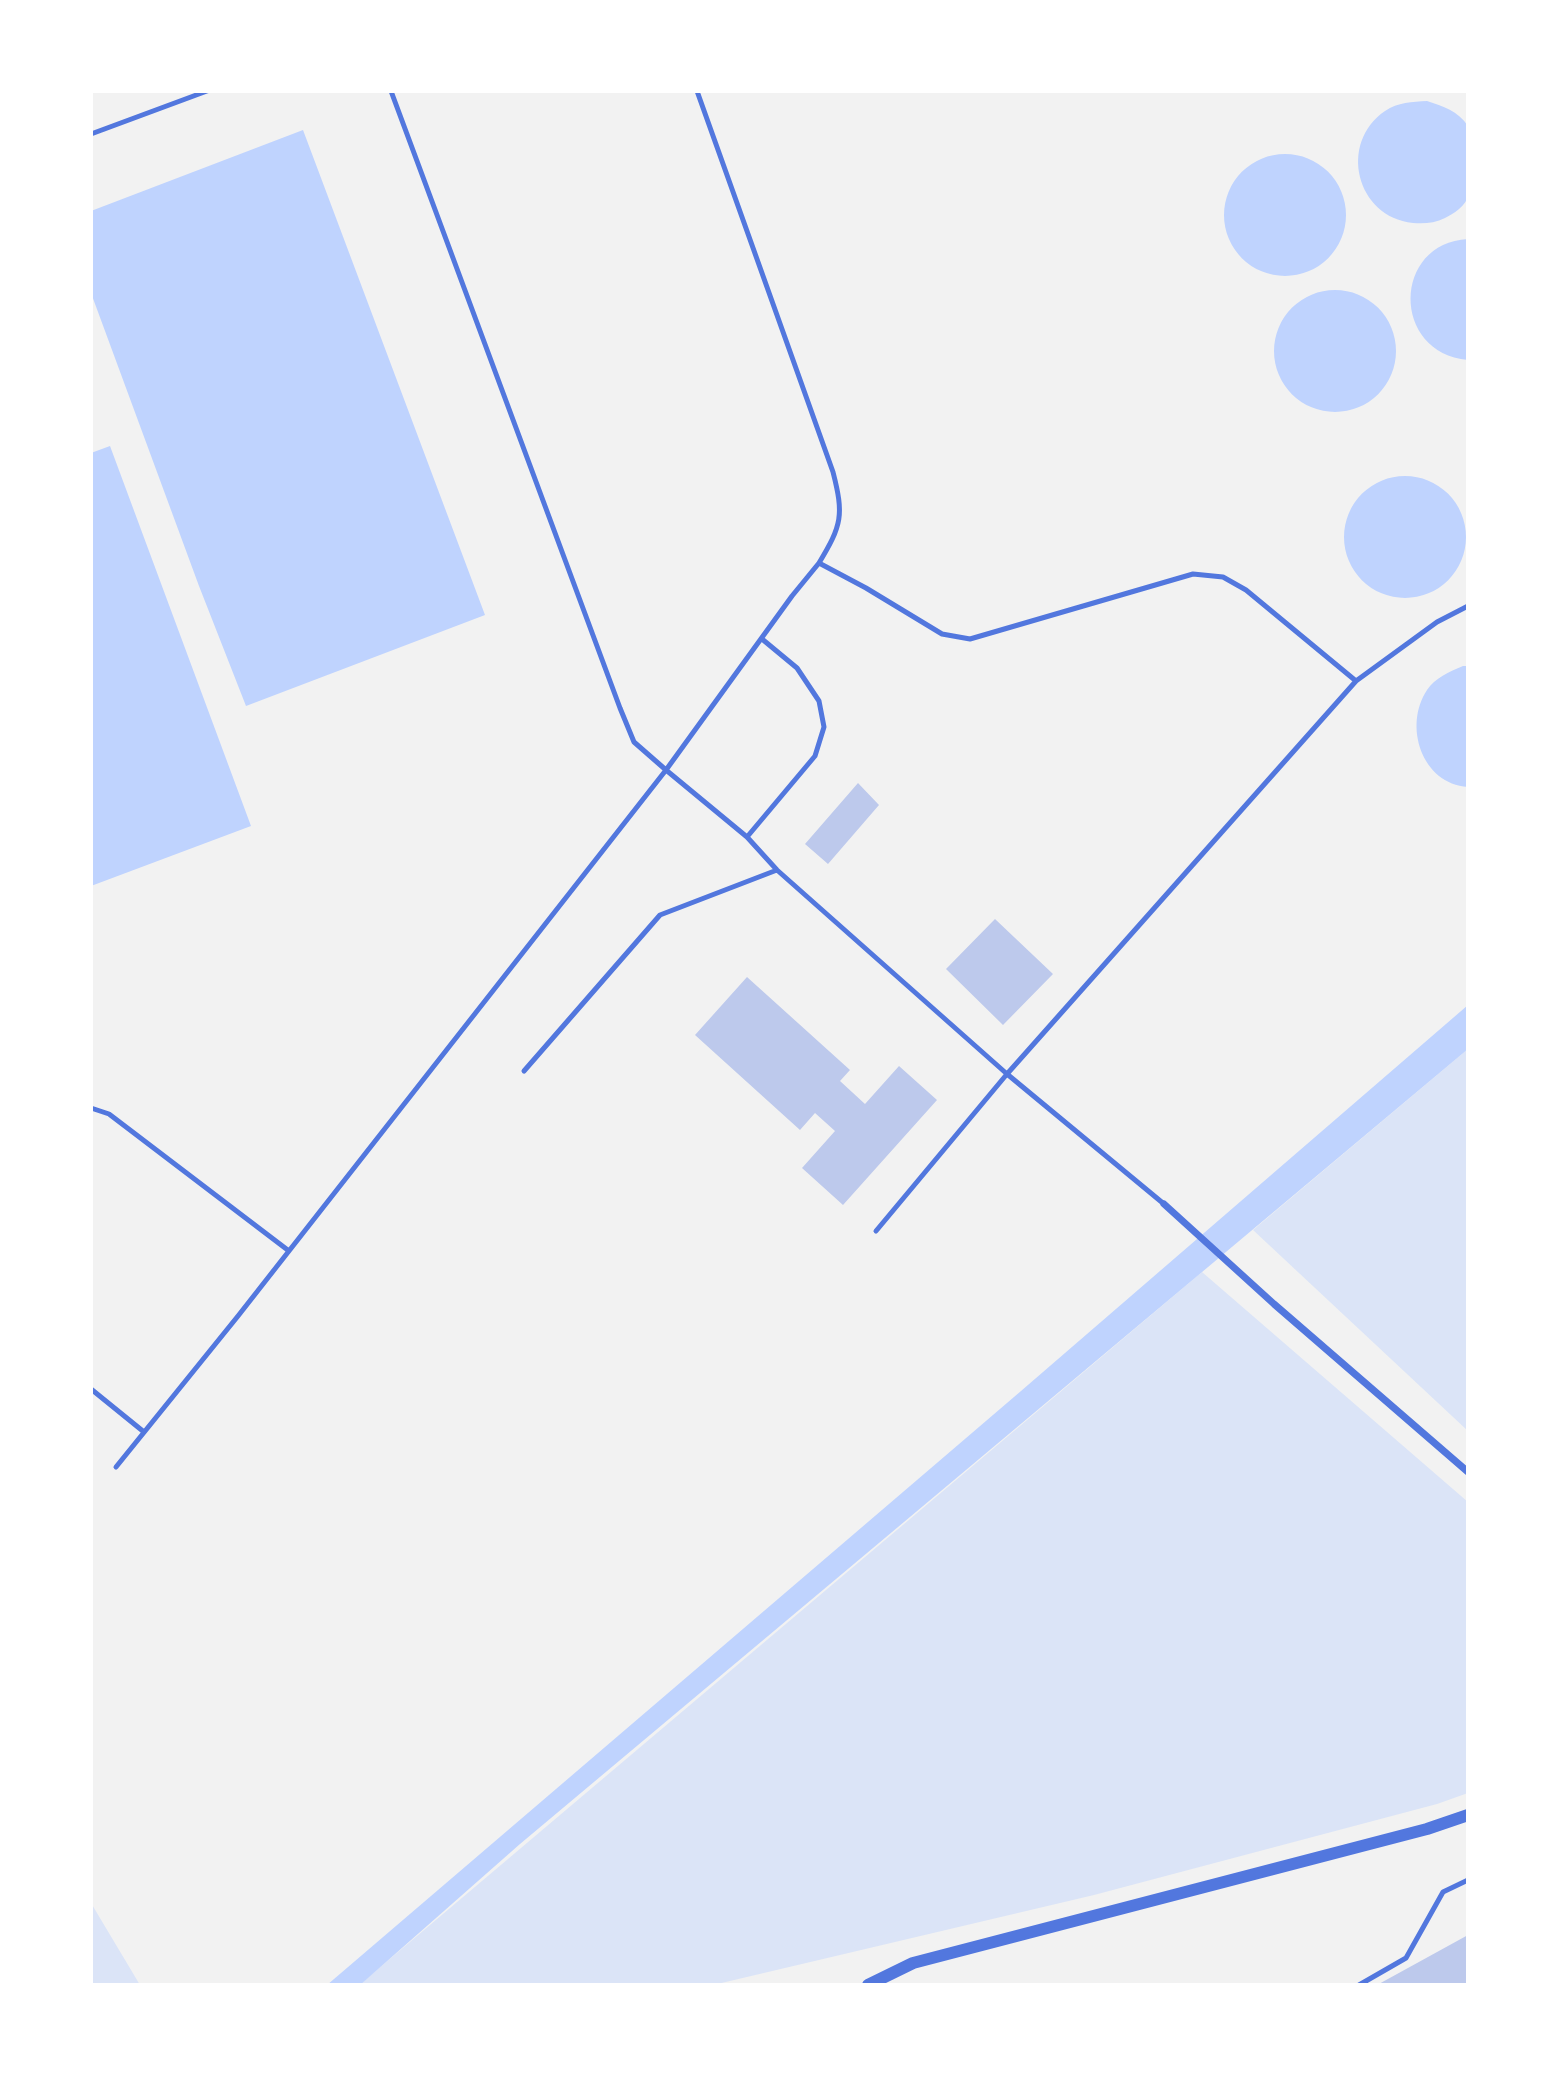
<!DOCTYPE html>
<html>
<head>
<meta charset="utf-8">
<style>
	body { margin:0 }
	#map { position:relative; width:1559px; height:2076px; overflow:hidden; background:#f2f2f2; font-family:Inter,sans-serif }
	canvas { display:block }
	.frame { position:absolute; inset:0; border:93px solid #fff; pointer-events:none }
</style>
</head>
<body>
<div id="map">
<canvas width="1559" height="2076"></canvas>
<div class="frame"></div>
</div>
<script>
const g = document.querySelector('canvas').getContext('2d');
g.lineJoin = 'round';
function fillPath(path, color) {
  g.fillStyle = color;
  g.fill(path, 'evenodd');
}
function trace(path, color, width, dash) {
  g.strokeStyle = color;
  g.lineWidth = width;
  g.lineCap = dash ? 'butt' : 'round';
  g.setLineDash(dash || []);
  g.stroke(path);
}
fillPath(new Path2D(`
	M1468 1049V1431L1253 1230Z
	M1202 1272 1468 1502V1793L1437 1804 1094 1895 713 1985H359Z
	M91 1903 140 1985H91Z`), '#dbe4f7');
fillPath(new Path2D(`
	M1427 101C1443 106 1458 111 1468 126 1468 142 1468 158 1468 175 1468 181 1469 190 1468 196 1466 206 1453 214 1445 218 1435 223 1424 224 1413 223 1356 217 1338 143 1385 111 1398 102 1412 102 1427 101Z
	M303 130 485 615 246 706 199 586 91 293V211Z
	M1224 215a61 61 0 1 1 122 0a61 61 0 1 1-122 0Z
	M1468 239V360C1391 353 1392 243 1468 239Z
	M1274 351a61 61 0 1 1 122 0a61 61 0 1 1-122 0Z
	M110 446 251 826 91 886V453Z
	M1344 537a61 61 0 1 1 122 0a61 61 0 1 1-122 0Z
	M1463 666H1468V787C1422 784 1403 726 1427 690 1435 678 1449 672 1463 666Z
	M1468 1005V1049L520 1844 360 1985H327L1021 1391Z`), '#bfd3fe');
fillPath(new Path2D(`
	M858 783 879 805 828 864 805 844Z
	M995 919 1053 974 1003 1025 946 969Z
	M747 977 850 1070 840 1081 865 1104 899 1066 937 1100 843 1205 802 1168 835 1131 815 1113 800 1130 695 1035Z
	M1468 1935V1985H1377Z`), '#bdc9ec');
trace(new Path2D(`
	M697 91 833 472C844 515 842 525 819 563
	M91 134 207 91
	M1356 681 1437 622 1468 606
	M747 837 815 756 824 727 819 701 797 668 762 639
	M524 1071 660 915 777 870
	M91 1108 109 1114 289 1251
	M876 1231 1007 1074 1356 681 1246 590 1223 577 1193 574 970 639 942 634 866 588 819 563 792 596 666 770 747 837 777 870 1007 1074 1164 1204
	M91 1389 144 1432
	M116 1467 238 1316 666 770 634 742 620 708 391 91
	M1359 1985 1406 1958 1443 1892 1468 1880`), '#5277de', 5);
trace(new Path2D(`
	M1164 1204 1274 1304 1468 1472`), '#5277de', 7);
trace(new Path2D(`
	M868 1985 913 1963 1427 1829 1468 1815`), '#5277de', 12);
</script>
</body>
</html>
